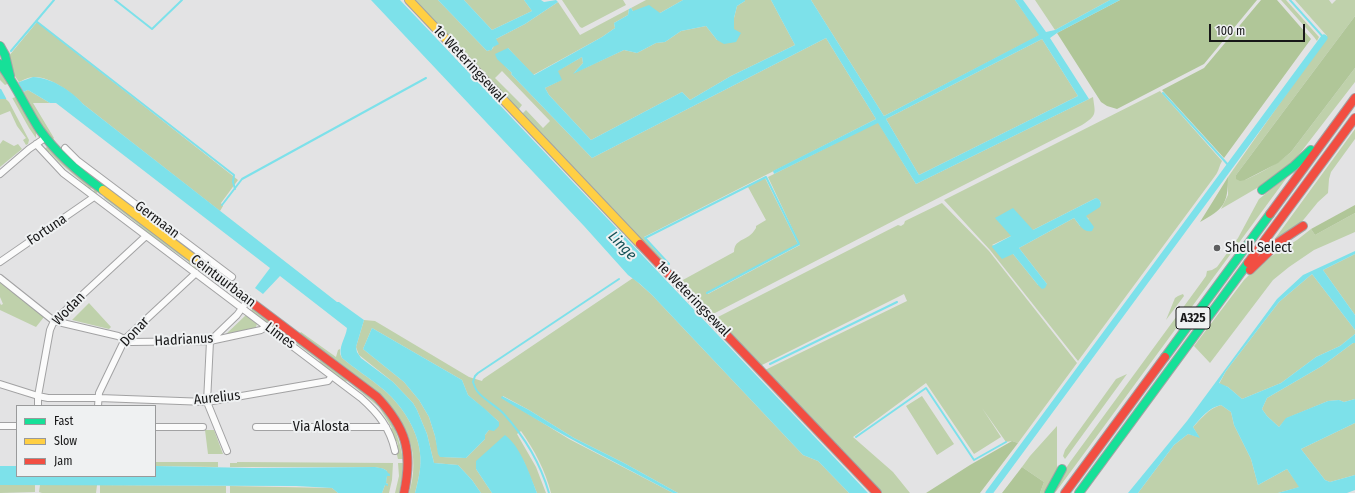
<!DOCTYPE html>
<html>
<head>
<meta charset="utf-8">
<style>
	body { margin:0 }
	#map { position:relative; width:1355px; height:493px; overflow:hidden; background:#e3e3e4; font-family:"Fira Sans Condensed",sans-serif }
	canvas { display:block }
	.legend { position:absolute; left:16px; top:405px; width:140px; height:72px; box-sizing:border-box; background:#eff1f2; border:1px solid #999a9b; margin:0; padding:5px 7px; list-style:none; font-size:12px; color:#171718 }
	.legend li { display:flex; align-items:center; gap:8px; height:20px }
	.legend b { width:20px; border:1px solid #999a9b }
	.scale { position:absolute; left:1209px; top:24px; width:96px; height:18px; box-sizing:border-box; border:2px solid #171718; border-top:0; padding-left:5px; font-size:12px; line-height:14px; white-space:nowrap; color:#171718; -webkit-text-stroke:3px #eff1f2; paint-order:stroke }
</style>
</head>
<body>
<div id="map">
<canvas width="1355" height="493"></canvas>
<ul class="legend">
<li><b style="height:5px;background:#16e098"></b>Fast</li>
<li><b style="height:5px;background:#ffcf43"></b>Slow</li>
<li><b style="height:5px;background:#f24e42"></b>Jam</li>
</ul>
<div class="scale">100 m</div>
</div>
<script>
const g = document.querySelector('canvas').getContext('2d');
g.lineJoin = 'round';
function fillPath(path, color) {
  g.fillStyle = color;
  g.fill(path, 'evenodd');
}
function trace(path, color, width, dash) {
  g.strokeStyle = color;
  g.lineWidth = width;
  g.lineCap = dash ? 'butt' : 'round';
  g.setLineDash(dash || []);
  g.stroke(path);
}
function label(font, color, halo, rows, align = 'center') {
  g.font = font + ' "Fira Sans Condensed",sans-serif';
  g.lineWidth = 4;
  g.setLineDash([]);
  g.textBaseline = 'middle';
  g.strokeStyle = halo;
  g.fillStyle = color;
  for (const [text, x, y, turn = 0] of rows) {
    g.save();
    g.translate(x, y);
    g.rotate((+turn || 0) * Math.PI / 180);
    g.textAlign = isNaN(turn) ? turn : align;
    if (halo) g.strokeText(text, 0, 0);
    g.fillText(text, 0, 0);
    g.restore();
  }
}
fillPath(new Path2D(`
	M413 0H438L487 51 490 50H491L493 48 496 39 525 24 558 2 580 35 629 9 628 15 614 23 615 28 602 37 533 75 508 48 505 66 512 73 511 74 592 158 826 38 876 119 644 237 668 265H666L523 116V113L526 110 543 128 550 121 502 71 495 78 522 105 519 109H516Z
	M464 0H524L532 11 492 30Z
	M562 0H623L626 5 582 28 580 27Z
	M646 0H683L660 13 633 11 631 8Z
	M745 0H771L795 45 731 76 690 100 682 92 591 140 549 95 545 88 561 80 557 71 582 57 583 63 574 73 624 50 637 53 656 43 665 42 681 31 706 26 717 40 734 29V18L737 6 745 1Z
	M811 0H1015L1040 35 884 116Z
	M1035 0H1110L1055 30Z
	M1281 0H1286L1319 37 1317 41 1314 37Z
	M1295 0H1329L1332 4 1336 0H1355V16L1236 175 1245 180C1262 172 1278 164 1291 152L1355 68V82L1294 161 1257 188 1221 209 1228 195V177L1327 36Z
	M37 22 238 180 221 203 223 206 220 211 83 104C73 93 49 76 34 77 29 77 23 80 19 82L10 69 8 57Z
	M1042 39 1078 96 919 175 886 119Z
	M0 68 36 132V138L29 128 5 85 0 80Z
	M28 90 50 103H33L54 138 51 141 44 130 23 95V92Z
	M1160 91 1222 161C1219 166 1219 171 1215 176L1078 361 990 250 944 200ZM1096 198 1099 200 1101 203 1085 216 1089 219 1080 226 1074 218 1019 248 1047 284 1038 285 1013 254 992 245 1011 236 1033 230Z
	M1093 97C1095 113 1098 115 1082 125L899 218 715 313 711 314 681 281 734 252C734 242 741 241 749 236 752 234 754 231 756 228V226L766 220 748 187 765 178 798 244 706 293 708 294 800 245 768 177 878 122 916 184Z
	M0 99H6L9 102 29 140 28 144 26 145 23 140 26 138 17 126 10 111 0 115Z
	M1355 129V139L1331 172 1329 179 1328 193 1318 202 1300 224 1274 240Z
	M3 140 14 146 18 144 22 149 0 167V144Z
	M47 147 67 167 98 191 96 194 93 193 94 190 91 188 90 190 87 188 88 187 60 163 49 152 48 153 44 149Z
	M1288 176 1055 493 1059 479 1070 462 1201 283 1206 276 1207 271 1212 270 1217 267 1238 238 1259 199Z
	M108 186 203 258 201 260 106 189Z
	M105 196 199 267 197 270 188 264 189 262 138 226 139 225 104 198Z
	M942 203 989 251 1077 363 1018 443 1012 441 1006 442 982 408 1001 437 974 454 926 383 853 437 893 472 910 493H881L765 370 907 301 904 294 760 366 716 318 898 225 901 226 904 224 905 221Z
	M1355 213V232L1314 250 1289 267 1273 280 1210 363 1194 346 1244 280 1261 263 1297 240 1311 229 1315 235Z
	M1355 254V315L1323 270Z
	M1312 274 1355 330V334L1340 346 1316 357 1281 383 1242 399 1228 387 1219 384 1226 371 1279 302Z
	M633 278 652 295 803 455 818 461 849 493H678L624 463 574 438 529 410 503 396 502 398 569 439 673 493H551C545 470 535 451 521 431L517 434 536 467 546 493H537L524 462 476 469 492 493H481L472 480 458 465 434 463 427 434 417 410 413 403 393 382 359 355 356 347 364 320 375 321 469 377 482 381 483 379ZM372 328 462 380 468 395 498 421 499 423 494 430H489L485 435V439L466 458 442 457 439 455 435 436 429 417 419 400 404 382 363 349Z
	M0 281 44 317 36 327 0 310V303L1 305 3 304 0 297Z
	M1183 294 1184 296 1166 320 1175 298 1178 296Z
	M89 303 111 327 109 329 72 320Z
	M253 308 293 338 292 340 277 329 276 330 251 311Z
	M246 315 257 324 255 329 225 335Z
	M301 332 336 357 338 350 340 349V354L342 358C355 369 370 378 384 390 405 408 424 439 420 469 419 477 417 485 415 493H409C421 455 408 422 380 395L299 334Z
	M295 339 371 397 382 408 395 429 400 445 403 459H398L395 447 398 445 397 441 395 442 390 429 392 428 379 407 350 383 347 381 345 382 319 362 320 361 293 341Z
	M1353 343H1355V399L1344 402 1339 400 1328 401 1287 418 1279 427 1267 416 1262 409 1267 398 1322 366Z
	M1127 374 1065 459 1063 456 1065 450 1116 379Z
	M922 396 954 444 937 455 906 406Z
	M1221 405 1231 412 1234 425 1251 459 1258 485 1287 469 1300 487 1278 493H1138L1174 445 1188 434 1199 437 1193 427C1202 418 1208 409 1221 405Z
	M1355 423V475L1330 482 1325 480 1301 449Z
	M1057 426V469L1046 493H1040L1044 482 1022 467 1030 456Z
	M205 430H214L223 454H208Z
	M155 462H218V467L155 466Z
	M237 462 393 463 392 480 389 493H382L385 485 388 484 386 483 387 471 384 469 375 467H230V463H237Z
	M398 463H403L402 478 399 493H395L399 476Z
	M0 485H35V492L0 493Z
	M40 485H97L96 493H42L39 492Z
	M100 485 226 486V493H100Z
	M230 486 332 488 338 493H230Z`), '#bfd1ab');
fillPath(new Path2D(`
	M1120 0H1257L1204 64 1117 109 1107 106 1101 102 1057 33Z
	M1261 0H1277L1311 39 1224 158 1162 90 1204 68Z
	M1355 16V68L1291 152 1278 163 1245 180 1240 181 1236 179V175Z
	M1228 177C1228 205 1223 209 1200 222Z
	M1355 205V213L1315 235 1311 229Z
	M1012 441 1018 443 980 493H926L970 465Z
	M1022 467 1044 482 1040 493H1002Z`), '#b0c698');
fillPath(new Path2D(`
	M371 0H400L868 493H849L818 461 803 455 652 295 640 284 628 275 584 226Z
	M438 0H464L492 30 532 11 524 0H541L544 2 556 0 558 2 525 24 496 39 499 44 493 47 491 51 490 50 487 51Z
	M683 0H745V1L737 6 734 18V29L741 33 736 42 724 44 717 40 706 26 681 31 665 42 656 43 637 53 624 50 573 74 583 63 582 57 558 71 562 80 545 88 549 95 591 140 682 92 690 100 731 76 795 45 771 0H811L884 116 1039 35 1015 0H1023L1046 32 1055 30 1110 0H1120L1057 33 1050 38 1089 99 916 184 878 123 774 174 773 171 876 119 826 38 592 158 511 74 512 73 497 59 495 54 508 48 534 75 602 37 615 28 614 23 628 15 629 9 631 8 633 11 649 5 660 13ZM1042 39 1078 96 919 175 886 119Z
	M33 77C50 77 72 91 83 104L337 302H339L364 320 356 347 357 352 361 358 393 382 413 403 417 410 427 434 434 463 458 465 472 480 481 493H415C417 485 419 477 420 469 424 439 405 408 384 390 370 378 355 369 342 358 337 348 346 338 347 328L280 276 263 294 255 288 270 268 56 103H50L28 90 6 99H0V89Z
	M1096 198C1100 199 1102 203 1100 207L1086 216 1094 227 1092 231C1083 233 1079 224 1074 218L1019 248 1047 284 1045 288 1042 289 1038 285 1013 254 1002 259 992 247V246L1011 236 995 218 1013 208 1033 230Z
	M1355 251V254L1323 270 1355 315V330L1312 274 1279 302 1226 371 1219 383 1228 387 1242 399 1281 383 1316 357 1340 346 1355 334V343H1353L1322 366 1267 398 1262 409 1267 416 1279 427 1286 418 1328 401 1339 400 1344 402 1355 399V423L1301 449 1325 480 1330 482 1355 475V490L1347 493H1278L1299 487 1287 469 1258 485 1251 459 1234 425 1231 412 1221 405C1208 408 1202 417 1193 427L1200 438 1188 434 1174 445 1138 493H1128L1187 421 1277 299 1303 275Z
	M372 328 462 380 468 395 485 409 499 422V426L494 431 489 430 485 435V439L466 458 440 457 438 454 435 436 429 417 419 400 404 382 363 349Z
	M502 396 529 410 574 438 624 463 678 493H673C615 462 556 433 501 398Z
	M505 435C521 447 530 475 537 493H492L476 469V461Z
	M0 466H17V476H155V466L252 468 375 467C380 468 386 468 388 473L390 474V476H387L386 483 388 484V486L385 485 382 493H338L332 488 296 486 0 485Z`), '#7de1ea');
fillPath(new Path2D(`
	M17 80 24 94 7 100 0 87Z`), '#e3e3e4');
trace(new Path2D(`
	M115 0 152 29 182 0
	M1290 0 1324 38
	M36 21 234 175 233 182 235 189
	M11 51 54 0
	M1163 93 1230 167
	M222 205 242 179 426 78
	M669 264 645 238 766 177 799 244 707 293
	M770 364 897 302
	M856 437 926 388 974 460 1006 442
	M549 493C540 462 525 437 503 413 495 405 483 399 477 391 475 388 474 385 473 382L475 376 478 373 619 279`), '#7de1ea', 2);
trace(new Path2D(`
	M989 493 1324 38`), '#7de1ea', 7);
const street = new Path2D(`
	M36 144 63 173 361 398C378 413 390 428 395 451
	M65 148 78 161 232 277
	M0 174 29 149 45 138
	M0 262 94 197
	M0 278 54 321 118 336 131 342 210 341 261 330 267 326
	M0 384 38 396 48 398H99L207 402 328 381 332 376
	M38 406V396L50 330 54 321 146 236
	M98 406 99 393 125 339 196 273
	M0 426H17
	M155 427H203
	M256 427H386
	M227 451 207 402 210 341 237 315 248 300`);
const fast = new Path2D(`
	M0 46 5 55 10 76
	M0 64C16 85 26 109 40 130 57 154 79 173 103 190
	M1262 190 1294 166 1311 150
	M1165 357 1270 214
	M1049 493 1062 469
	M1079 493 1248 263`);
const slow = new Path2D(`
	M409 0 640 244
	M103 190 227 284`);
const jam = new Path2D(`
	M1270 214 1355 98
	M640 244 877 493
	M1248 263 1355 118
	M1250 270 1279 242 1303 226
	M227 284 377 397C406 428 413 451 404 493
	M1065 493 1165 357`);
trace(street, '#a2a2a3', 8);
trace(fast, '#a2a2a3', 10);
trace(slow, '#a2a2a3', 10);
trace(jam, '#a2a2a3', 10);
trace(street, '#fbfbfb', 6);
trace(fast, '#16e098', 8);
trace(slow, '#ffcf43', 8);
trace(jam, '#f24e42', 8);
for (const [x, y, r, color] of [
	[1217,248,4,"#5e5e5f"]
]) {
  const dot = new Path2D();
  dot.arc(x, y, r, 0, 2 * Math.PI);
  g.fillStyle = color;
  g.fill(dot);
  trace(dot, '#eff1f2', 1.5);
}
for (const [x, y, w] of [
	[1193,318,34]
]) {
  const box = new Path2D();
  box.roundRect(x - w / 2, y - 11, w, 22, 3);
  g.fillStyle = '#eff1f2';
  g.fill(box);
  trace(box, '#171718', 1);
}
label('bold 13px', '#171718', null, [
	["A325",1193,318]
]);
label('14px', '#171718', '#eff1f2', [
	["1e Weteringsewal",469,64,47],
	["Germaan",157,220,37],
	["Fortuna",47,230,-34],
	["Ceintuurbaan",223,281,37],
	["1e Weteringsewal",693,299,46],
	["Wodan",69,309,-46],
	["Donar",135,332,-47],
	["Limes",280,336,37],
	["Hadrianus",184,340,-3],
	["Aurelius",217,398,-6],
	["Via Alosta",321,427]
]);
label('14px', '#171718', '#eff1f2', [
	["Shell Select",1225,248]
], 'left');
label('italic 15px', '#155257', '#eff1f2', [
	["Linge",622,246,46]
]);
</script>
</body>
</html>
